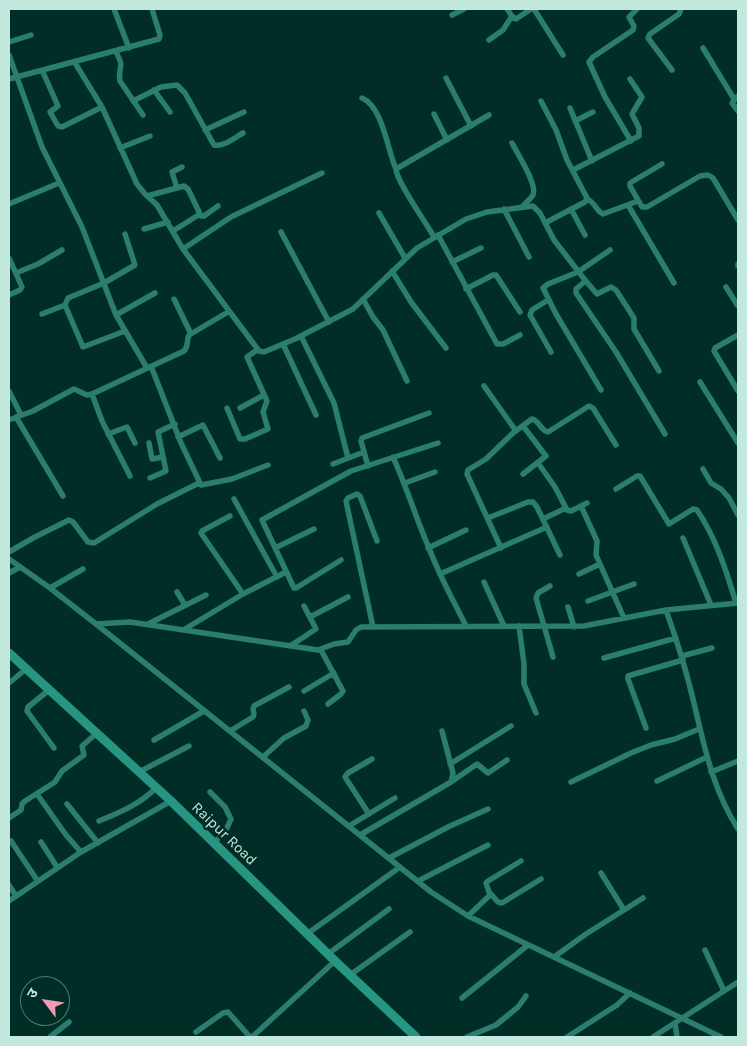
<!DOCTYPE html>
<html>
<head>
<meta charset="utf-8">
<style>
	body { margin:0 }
	#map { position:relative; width:747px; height:1046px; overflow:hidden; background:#002e26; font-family:Karla,"Noto Sans Devanagari",sans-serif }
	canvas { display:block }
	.frame { position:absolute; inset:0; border:10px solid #c3e8de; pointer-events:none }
	.north { position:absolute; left:20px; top:976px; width:50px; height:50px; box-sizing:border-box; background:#002e26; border:1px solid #4e7870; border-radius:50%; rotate:301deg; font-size:14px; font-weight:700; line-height:20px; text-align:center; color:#c3e8de }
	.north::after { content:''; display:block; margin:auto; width:18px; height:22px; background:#f09ab7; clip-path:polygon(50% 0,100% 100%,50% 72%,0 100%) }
</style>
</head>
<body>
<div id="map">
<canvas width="747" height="1046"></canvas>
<div class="frame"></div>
<div class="north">उ</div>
</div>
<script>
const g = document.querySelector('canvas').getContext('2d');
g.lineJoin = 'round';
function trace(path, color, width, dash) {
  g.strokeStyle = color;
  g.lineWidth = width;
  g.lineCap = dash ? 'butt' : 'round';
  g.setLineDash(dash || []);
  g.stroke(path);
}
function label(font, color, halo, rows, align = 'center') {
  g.font = font + ' Karla,sans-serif';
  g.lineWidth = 5;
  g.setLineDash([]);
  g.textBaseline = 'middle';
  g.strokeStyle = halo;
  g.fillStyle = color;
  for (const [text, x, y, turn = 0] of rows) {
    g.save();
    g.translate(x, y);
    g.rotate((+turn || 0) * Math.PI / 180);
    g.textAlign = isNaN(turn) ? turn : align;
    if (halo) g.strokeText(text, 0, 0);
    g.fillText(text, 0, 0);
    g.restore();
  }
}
trace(new Path2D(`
	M114 9 129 48
	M507 9 512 16 516 19 531 9
	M534 9 563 55
	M452 15 464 9
	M489 40 503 30 512 16
	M9 42 31 35
	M703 48 734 99
	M116 52C126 70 117 66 120 81L143 115
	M9 55 42 147 82 227 116 315 147 368
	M75 63 102 107 137 184 145 194 157 205 183 249 259 351 264 352 295 339 353 309 417 248 466 219 487 212 533 206 540 213 554 240 585 280 583 283 576 289V293L616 352 665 434
	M42 70 58 106 50 112 58 126 62 127 102 107
	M672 70 648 38 650 34 679 14 681 9
	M446 78 471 126
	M9 79 159 39 160 35 152 9
	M154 90 170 112
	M738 96 732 103 738 111
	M362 98C383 107 387 149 396 169
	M133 101 161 87 177 85 185 93 214 145C224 147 234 138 243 133
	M541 101 556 130 567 160 587 198 585 202 545 223
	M570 108 592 161
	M434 114 447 140
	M575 121 593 112
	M205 130 244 112
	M631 141 605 97 589 62 593 57 633 30 634 26 629 17 637 9
	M512 143C517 153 538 185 533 195 531 199 525 203 522 207
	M120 148 150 136
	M662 164 630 183V186L642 207H647L700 176 708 175 713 178 738 220
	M573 170 639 136V128L632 114 642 97 630 79
	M177 188 172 172 182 167
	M147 196 184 186 188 189 201 216H204L218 206
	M587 199C595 202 596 211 603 214L638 201
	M9 204 59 183
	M628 205 674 283
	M504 209 529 257
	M571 209 585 235
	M379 213 405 258
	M144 229 168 222
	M173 231 200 214
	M281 232 329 322
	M438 235 497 344H503L520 335
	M434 237C427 224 396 181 396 169L489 115
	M183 249 231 217 322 173
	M9 258 22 287 20 290 9 295
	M452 262 481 248
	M738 264V266
	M392 271 411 302 446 348
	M16 273 38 264 62 250
	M585 280 597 294 611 287 616 290 634 318V329L659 371
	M726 287 738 306
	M466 289 493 275H496L520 312
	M174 299 191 334
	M363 299 373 317 383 330 407 381
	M548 300 532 310 530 315 551 352
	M42 314 65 305
	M116 315 155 293
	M125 331 83 347 65 305 68 298 104 283 135 265 125 234
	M738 335 715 348 714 351 738 391
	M301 336 334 403 348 458
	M283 344 316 415
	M151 366 181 443 201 485 232 479 268 465
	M700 382 738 443
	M484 386 516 431
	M601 390 556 314 543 288 548 284 578 272 610 250
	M9 391 21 415
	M92 394 102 421 130 476
	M227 408 240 439H245L268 429 263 412 267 401 247 357 257 350
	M240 408 264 395
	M16 417 63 496
	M9 420 33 411 74 389 87 395 92 394 184 351C189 346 186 341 189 335L228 312
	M108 434 127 427 135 443
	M178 437 203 425 220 458
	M149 443 152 459 163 457
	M393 457C407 488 416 518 429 548 439 575 453 600 466 626
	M538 463 555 487 567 510 571 511 587 503
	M333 464 364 452
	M368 466 361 441 362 438 429 413
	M703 469 711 483 721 489 729 498 738 515
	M523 474 546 456 523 426
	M150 478 166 471 158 432 175 424
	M405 483 435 472
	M616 489 637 476H640L669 524 693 509 697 510C716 538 726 570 736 603
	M234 499 277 577
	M581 506 597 541 596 555 624 618
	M230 516 202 531 201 533 243 594
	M488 518 528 502H533L537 507 560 555
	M543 519 566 508
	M683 538 711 605
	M275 548 314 529
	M428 548 466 530
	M501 548 467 474 468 470 486 459 513 433 532 419C539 420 541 431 548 432L589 406 593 408 616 445
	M9 552 33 538 69 520 73 522 88 542 94 543 157 504 199 483
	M9 559 50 588 96 624 431 892 468 916 721 1037
	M341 560 296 588H294L262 520 351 471 438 443
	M9 573 20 567
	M440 574 547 527
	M579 574 600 564
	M484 582 504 626
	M550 586 538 593 536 598 553 657
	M50 588 83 569
	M177 592 185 605
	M588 601 634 584
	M568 607 574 627
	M666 610C676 638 685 666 692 695 704 744 711 786 738 829
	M310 617 348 597
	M96 624 130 622 318 650 334 644 348 642 356 630 361 627 584 626 666 610 738 603
	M148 624 206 595
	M519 626 524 664V684L536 713
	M373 627 346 501 348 498 357 494 360 496 377 541
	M185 629 243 594 286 572
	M290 646 316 629 304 606
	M321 650 343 691 341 694 328 704
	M682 656 712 648
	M604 658 676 638
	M9 683 26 669
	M49 690 28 707 27 711 54 748
	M304 691 334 673
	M646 728 628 679V676L683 660
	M230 731 253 717 254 714 253 709 254 706 289 687
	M154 740 204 711
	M263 757 284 738 306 726 308 720 304 711
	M450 764 511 726
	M139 772 189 746
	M711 772 738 761
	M657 781 707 757
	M451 782 477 764 488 773 507 760
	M571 782 631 753 651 745 675 739 699 729
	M210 792 225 807 231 819 226 830 214 843
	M37 794 66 835 81 852
	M67 804 98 843
	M369 814 345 777 348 773 372 759
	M9 818 21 810 22 804 25 801 55 782 62 771 84 755 82 746 97 733
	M99 821C121 812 140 804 156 788
	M349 826 395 798
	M360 835 451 782 453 773 442 731
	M11 841 37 880
	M41 842 57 867
	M389 858 448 827 488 809
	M601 873 624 910
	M418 881 488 845
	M9 885 16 896
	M490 893 498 902 502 903 541 879
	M9 901 81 852 171 801
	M468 916 490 895 486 883 488 881 521 861
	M307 934 400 867
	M705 950 724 991
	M328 954 389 909
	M554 957 586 934 643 898
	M350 975 410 932
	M462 998 528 945
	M675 1023 677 1037
	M196 1032 223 1013 228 1012 250 1037
	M50 1037 69 1022
	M252 1037 335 961
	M467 1037 496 1025 518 1007 526 996
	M567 1037 617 1005 630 993
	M653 1037 738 982`), '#2b7d6d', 5.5);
trace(new Path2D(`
	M9 653 171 801 335 961 416 1037`), '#279581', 9);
label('15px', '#c3e8de', '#002e26', [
	["Raipur Road",224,834,44]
]);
</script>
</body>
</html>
